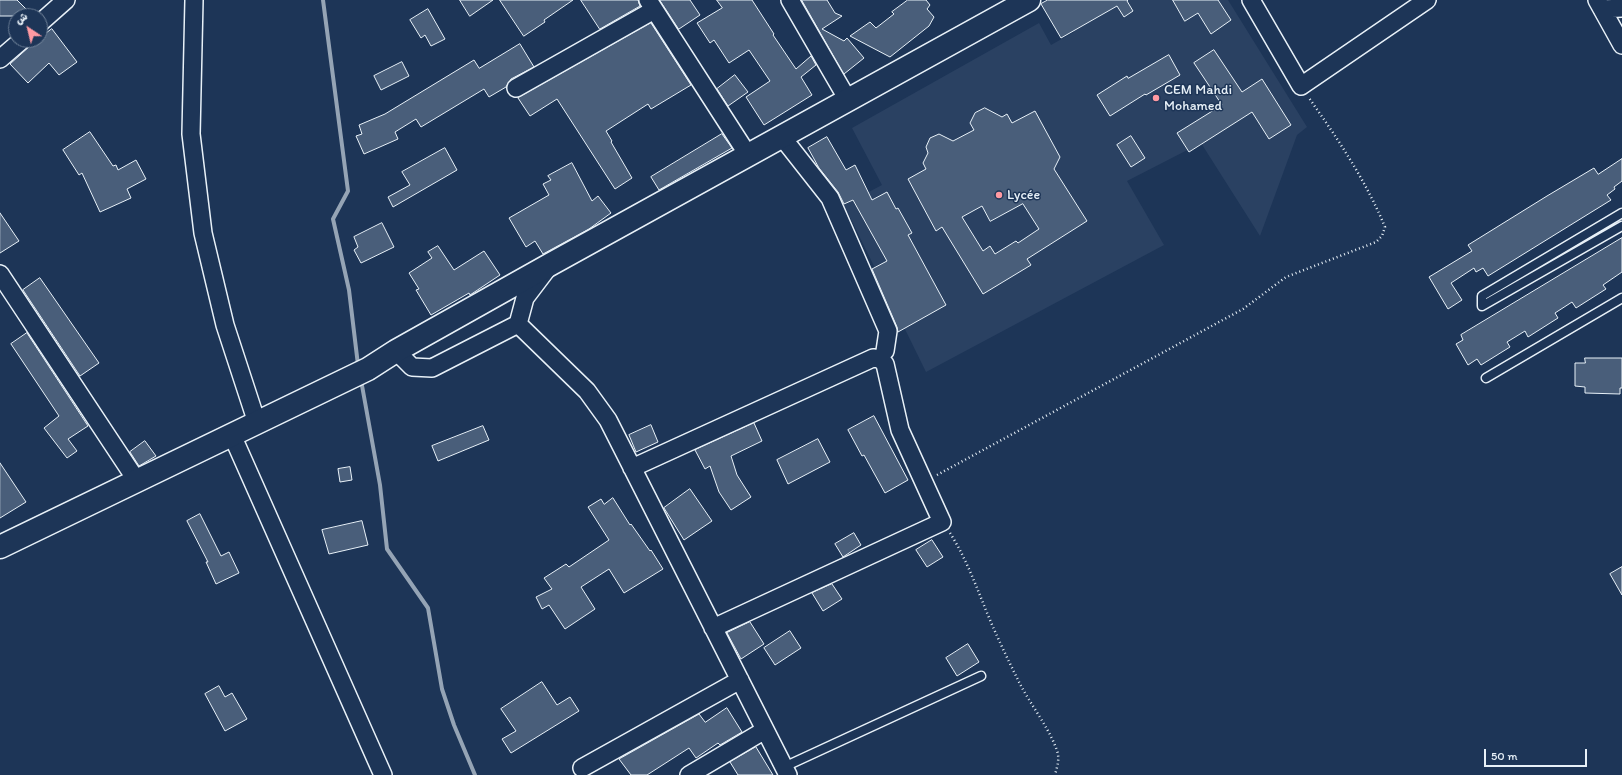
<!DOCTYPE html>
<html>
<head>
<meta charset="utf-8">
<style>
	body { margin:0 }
	#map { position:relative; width:1622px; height:775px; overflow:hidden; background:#1d3557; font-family:Itim,"Playpen Sans Arabic",sans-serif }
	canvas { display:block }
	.north { position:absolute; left:8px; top:8px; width:40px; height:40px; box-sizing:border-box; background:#1d3557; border:1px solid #6e8097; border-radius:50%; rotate:325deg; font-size:11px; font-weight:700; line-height:16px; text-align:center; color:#e8f1f8 }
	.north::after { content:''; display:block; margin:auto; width:14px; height:18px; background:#ff9aa2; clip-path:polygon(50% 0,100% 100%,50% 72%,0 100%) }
	.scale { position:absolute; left:1484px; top:749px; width:103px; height:18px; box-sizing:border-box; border:2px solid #e8f1f8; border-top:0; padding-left:5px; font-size:12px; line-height:14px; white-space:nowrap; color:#e8f1f8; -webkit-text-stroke:3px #1d3557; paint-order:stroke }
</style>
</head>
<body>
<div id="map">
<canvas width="1622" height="775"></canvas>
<div class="north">ش</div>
<div class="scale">50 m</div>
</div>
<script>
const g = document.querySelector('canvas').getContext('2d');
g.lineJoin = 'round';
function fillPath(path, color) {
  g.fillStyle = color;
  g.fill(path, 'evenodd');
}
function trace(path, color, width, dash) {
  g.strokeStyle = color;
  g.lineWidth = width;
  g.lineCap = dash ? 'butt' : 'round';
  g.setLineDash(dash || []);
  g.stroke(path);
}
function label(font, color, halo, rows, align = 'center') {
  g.font = font + ' Itim,sans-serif';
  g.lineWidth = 3;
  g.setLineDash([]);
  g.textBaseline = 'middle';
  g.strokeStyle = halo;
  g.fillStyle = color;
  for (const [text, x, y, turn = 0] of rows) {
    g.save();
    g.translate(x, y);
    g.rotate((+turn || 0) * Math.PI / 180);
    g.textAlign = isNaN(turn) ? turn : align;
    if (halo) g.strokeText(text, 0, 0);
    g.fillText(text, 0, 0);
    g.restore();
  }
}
fillPath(new Path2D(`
	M1055 0H1228L1307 127 1297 135 1260 236 1201 143 1127 181 1164 245 926 372 844 205 882 185 852 128 1039 23 1051 45 1074 32Z`), '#2a4162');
trace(new Path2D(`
	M323 0 348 191 333 219 349 290 358 365
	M361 380 380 485 387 549 428 608 442 689 454 725 475 775`), '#95a4b5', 4);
const building = new Path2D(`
	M0 0H17L33 16H0Z
	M460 0H493L470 16Z
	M500 0H573L544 20 545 22 524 36Z
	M581 0H638L640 6 600 29Z
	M660 0H690L700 15 679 29Z
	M717 0H752L774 34 773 35 796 69 811 56 816 65 801 77 812 95 764 125 746 97 770 81 749 50 729 63 714 40 710 43 697 23 722 8Z
	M802 0H827L835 13 842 16 822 29 844 41 847 38 864 58 844 74Z
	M908 0H926L930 5 927 9 934 17 929 26 890 57 850 36 870 22 876 28 894 14 892 12Z
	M1048 0H1128L1127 1 1133 11 1124 17 1117 6 1061 38 1041 4Z
	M1173 0H1218L1231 20 1211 34 1198 13 1185 21Z
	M428 9 445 39 431 46 425 35 421 38 410 20Z
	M651 23 691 85 651 109 648 104 606 131 612 141 611 142 632 178 615 189 557 99 530 116 518 98Z
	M52 29 77 62 59 75 49 63 28 83 10 64 31 45 37 40H40V38Z
	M520 44 534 67 511 79 506 87 489 97 484 89 421 127 416 119 395 132 398 139 364 154 356 136 362 134 359 125 385 114 474 60 479 68Z
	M1214 50 1242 92 1262 79 1291 125 1269 139 1252 112 1189 152 1177 133 1222 105 1194 63Z
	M1169 55 1180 75 1146 95 1145 94 1110 116 1097 95 1127 76 1128 78Z
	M402 62 409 76 381 90 374 76Z
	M735 75 748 92 728 106 717 89Z
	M985 108 1002 117 1007 114 1012 123 1035 111 1060 157 1054 169 1087 221 1027 259 1031 265 983 294 942 227 936 231 908 179 926 169 923 163 928 153 926 147 930 138 939 134 953 141 974 130 970 123 975 113ZM1023 204 1039 229 1018 243 1016 241 995 254 990 246 983 251 962 217 982 206 990 221Z
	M90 132 113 166 116 165 118 170 136 160 146 179 127 189 131 198 100 212 82 173 79 175 63 150Z
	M722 134 732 148 659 190 651 177Z
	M1131 136 1145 158 1131 167 1117 145Z
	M827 137 846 170 855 165 872 200 887 192 896 209 898 208 912 233 908 235 946 305 898 332 897 327 872 269 887 261 853 200 844 204 838 192 819 168 808 148Z
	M445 148 457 170 393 207 388 197 410 185 402 172Z
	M1622 159V181L1614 187 1615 189 1607 195 1611 200 1488 276 1483 268 1476 272 1474 268 1451 283 1462 300 1448 309 1429 277 1472 251 1468 245 1547 196 1594 168 1598 174Z
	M572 163 592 201 598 196 611 213 589 229 543 254 535 241 526 247 509 218 549 195 543 184 551 180 548 176Z
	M0 213 19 241 0 253Z
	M382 223 394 247 361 263 354 250 358 247 354 237Z
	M1622 238V272L1603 285 1606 289 1576 308 1572 302 1555 313 1558 318 1528 337 1525 331 1507 342 1510 347 1481 365 1477 359 1468 365 1456 344 1463 340 1461 335Z
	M438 246 454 270 484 251 500 275 470 295 469 293 431 315 416 290 419 289 409 273 432 258 428 252Z
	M40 278 99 363 80 376 23 290Z
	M27 333 88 426 68 439 77 451 67 458 44 428 59 416 11 344Z
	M1585 358H1622V388H1620V394L1585 393V387L1575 386V363H1585Z
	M874 416 908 480 885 493 864 455 862 456 848 430Z
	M754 423 762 441 731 456 737 475 751 497 731 510 719 492 710 466 705 469 695 450Z
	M651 425 658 442 636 452 629 435Z
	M483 426 489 440 438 461 432 446Z
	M818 439 830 462 788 484 777 460Z
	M145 441 156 456 139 466 130 452Z
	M0 463 26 502 0 518Z
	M350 467 352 480 340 482 338 469Z
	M690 489 712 521 684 540 664 508Z
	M613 498 630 525 631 524 650 551 651 550 663 569 624 593 609 569 581 587 595 609 565 629 549 605 542 609 536 597 552 589 544 578 566 564 569 567 609 540 588 507 601 499 604 504Z
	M200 514 221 556 229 552 239 573 216 584 206 562H208L187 521Z
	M362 521 368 545 329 554 322 530Z
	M854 533 861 545 843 557 835 544Z
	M932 540 943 557 927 567 916 550Z
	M1622 567V595L1610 574Z
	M832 584 842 599 823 611 812 593Z
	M750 622 764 644 741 659 727 633Z
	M790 631 801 648 775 665 764 648Z
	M968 644 979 662 957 676 946 658Z
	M542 682 557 705 570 697 579 711 511 753 502 739 516 731 501 709Z
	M219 686 225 697 232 693 247 719 225 731 205 694Z
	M727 708 742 732 720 745 718 743 696 758 689 748 647 775H631L619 759 699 714 705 722Z
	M756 747 773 775H738L730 762Z`);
fillPath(building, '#495e7a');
trace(building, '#e8f1f8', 1);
const lane = new Path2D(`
	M1622 213 1482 296V306L1622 226
	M1486 378 1622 298
	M784 767 981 676`);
const street = new Path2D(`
	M194 0 191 134 203 233 225 325 257 423
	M648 0 748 155
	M790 0 848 100
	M1251 0 1301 86 1427 0
	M1597 0 1622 45
	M1602 9 1622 8
	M40 23 66 0
	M0 59 22 40
	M516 88 654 10
	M782 137 830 198 888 331 885 351
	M0 274 137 481
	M518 324 587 391 608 420 788 775
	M396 351 412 367 432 368 518 324 525 298 547 269
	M232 435 383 775
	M632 468 873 358 880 359 885 364 900 430 942 522 713 628
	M582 768 740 680
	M689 775 765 730`);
const secondary = new Path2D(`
	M0 547 368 369 396 351 551 264 1029 0`);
trace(lane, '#e8f1f8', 11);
trace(street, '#e8f1f8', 20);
trace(secondary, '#e8f1f8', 25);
trace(new Path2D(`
	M937 475 1243 309 1286 277 1376 242 1382 236 1385 227C1366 181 1338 139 1309 98
	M950 533C969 563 979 595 993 627 1001 645 1010 664 1019 682 1030 704 1050 729 1057 751 1060 759 1057 767 1055 775`), '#e8f1f8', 2.5, [1, 3]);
trace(lane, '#1d3557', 8);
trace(street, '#1d3557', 17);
trace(secondary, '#1d3557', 22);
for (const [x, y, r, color] of [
	[1156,98,4,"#ff9aa2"],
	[999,195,4,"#ff9aa2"]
]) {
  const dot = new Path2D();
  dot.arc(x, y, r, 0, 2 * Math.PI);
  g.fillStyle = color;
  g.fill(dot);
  trace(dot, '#1d3557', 1.5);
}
label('14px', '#e8f1f8', '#1d3557', [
	["CEM Mahdi",1164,90],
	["Mohamed",1164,106],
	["Lycée",1007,195]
], 'left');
</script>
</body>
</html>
